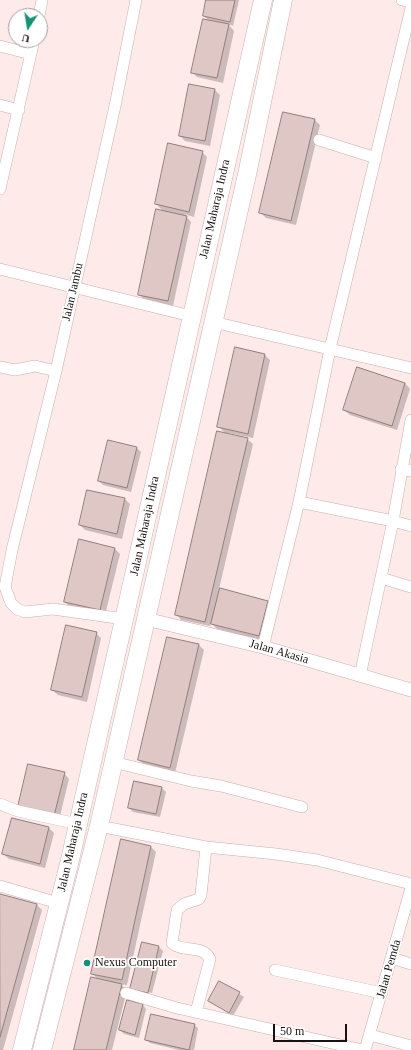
<!DOCTYPE html>
<html>
<head>
<meta charset="utf-8">
<style>
	body { margin:0 }
	#map { position:relative; width:411px; height:1050px; overflow:hidden; background:#feeae9; font-family:"Times New Roman",serif }
	canvas { display:block }
	.north { position:absolute; left:8px; top:8px; width:40px; height:40px; box-sizing:border-box; background:#fff; border:1px solid #a3a0a0; border-radius:50%; rotate:192deg; font-size:11px; font-weight:700; line-height:16px; text-align:center; color:#1a1212 }
	.north::after { content:''; display:block; margin:auto; width:14px; height:18px; background:#149279; clip-path:polygon(50% 0,100% 100%,50% 72%,0 100%) }
	.scale { position:absolute; left:273px; top:1024px; width:74px; height:18px; box-sizing:border-box; border:2px solid #1a1212; border-top:0; padding-left:5px; font-size:12px; line-height:14px; white-space:nowrap; color:#1a1212; -webkit-text-stroke:3px #fff; paint-order:stroke }
</style>
</head>
<body>
<div id="map">
<canvas width="411" height="1050"></canvas>
<div class="north">U</div>
<div class="scale">50 m</div>
</div>
<script>
const g = document.querySelector('canvas').getContext('2d');
g.lineJoin = 'round';
function fillPath(path, color) {
  g.fillStyle = color;
  g.fill(path, 'evenodd');
}
function trace(path, color, width, dash) {
  g.strokeStyle = color;
  g.lineWidth = width;
  g.lineCap = dash ? 'butt' : 'round';
  g.setLineDash(dash || []);
  g.stroke(path);
}
function label(font, color, halo, rows, align = 'center') {
  g.font = font + ' "Times New Roman",serif';
  g.lineWidth = 3.5;
  g.setLineDash([]);
  g.textBaseline = 'middle';
  g.strokeStyle = halo;
  g.fillStyle = color;
  for (const [text, x, y, turn = 0] of rows) {
    g.save();
    g.translate(x, y);
    g.rotate((+turn || 0) * Math.PI / 180);
    g.textAlign = isNaN(turn) ? turn : align;
    if (halo) g.strokeText(text, 0, 0);
    g.fillText(text, 0, 0);
    g.restore();
  }
}
fillPath(new Path2D(`
	M207 0H239L233 26 228 24 234 31 223 83 197 77 192 72 209 21 204 16Z
	M215 90 220 95 210 146 185 141 180 136Z
	M315 120 320 125 296 225 266 218 261 213Z
	M202 152 207 157 194 217 184 214 191 222 173 306 144 299 139 294 164 212 156 204Z
	M235 348 265 355 270 360 253 438 229 433 228 435 247 439 253 444 219 589 268 602 273 607 264 641 217 629 211 623 210 626 181 620 176 614 226 434 219 427Z
	M405 383 410 389 397 430 350 415 344 410Z
	M137 448 141 452 131 492 103 485 99 481Z
	M125 499 130 504 122 539 85 530 80 525Z
	M115 549 120 554 105 615 70 607 65 602Z
	M96 633 101 638 87 702 58 695 52 690Z
	M168 638 199 645 204 650 175 773 144 765 139 760Z
	M64 773 69 779 59 820 24 812Z
	M135 782 162 788 166 792 160 817 133 812 129 808Z
	M49 828 54 833 45 868 9 859 3 854Z
	M151 847 156 852 127 985 120 984 127 990 112 1050H75L98 979 92 974Z
	M0 895 37 905 42 910 3 1050H0Z
	M142 943 159 947 163 951 152 993 134 989V991L152 997 135 992 131 989Z
	M220 982 244 997 233 1016 210 1001Z
	M143 1005 146 1009 139 1038 124 1034 120 1030Z
	M194 1025 198 1028 194 1050H179L150 1043 146 1040Z`), '#0003');
const building = new Path2D(`
	M206 0H235L230 22 203 16Z
	M203 19 229 24 217 78 191 73Z
	M189 84 215 89 205 141 179 136Z
	M283 112 315 119 291 221 259 213Z
	M168 143 203 151 189 212 155 204Z
	M156 209 187 216 168 301 138 295Z
	M235 347 265 354 248 434 217 427Z
	M357 367 405 383 392 426 343 410Z
	M217 431 248 438 205 622 175 615Z
	M108 440 137 447 127 488 98 481Z
	M87 490 125 498 117 534 79 525Z
	M79 539 115 548 100 610 64 602Z
	M220 588 268 601 259 636 211 624Z
	M66 625 97 632 82 697 51 690Z
	M167 637 199 644 170 768 138 760Z
	M28 764 65 772 54 816 18 807Z
	M134 781 162 787 156 814 128 808Z
	M12 818 49 827 40 864 2 854Z
	M121 839 151 846 122 980 91 974Z
	M0 894 37 904 0 1037Z
	M142 942 159 946 148 993 130 989Z
	M91 977 122 984 106 1050H74Z
	M219 981 240 992 229 1013 208 1001Z
	M127 1000 143 1004 135 1035 119 1030Z
	M151 1014 195 1024 189 1050 145 1040Z`);
fillPath(building, '#dfc7c6');
trace(building, '#947e7d', 1);
const minor = new Path2D(`
	M402 0 411 2
	M39 16 42 0
	M0 46 31 54
	M0 105 19 110
	M319 140 376 158
	M0 189 34 40
	M0 269 191 316
	M213 322 411 368
	M0 367 15 370 35 366 56 371
	M401 469 411 471
	M299 502 393 521 411 526
	M381 578 411 587
	M124 619 53 609 25 612 17 609 11 603 5 587 12 550 56 371 115 106 136 0
	M263 647 299 502 330 349 411 8
	M360 676 393 521 411 420
	M113 762 191 781 221 786 302 807
	M0 804 18 811 78 824
	M99 826 206 847 276 854 317 860 411 884
	M0 886 58 903
	M392 958 411 964
	M275 970 382 993
	M126 993 177 1008 363 1050
	M196 1012 210 959C203 944 182 953 172 943L177 910 184 904 199 899 201 895 206 847
	M370 1035 411 1046
	M365 1050 411 888`);
const tertiary = new Path2D(`
	M146 619 263 647 411 690`);
const trunk = new Path2D(`
	M22 1050 70 860 263 0
	M42 1050 99 826 248 170 283 0`);
trace(minor, '#c7b0af', 12);
trace(tertiary, '#c7b0af', 14);
trace(trunk, '#c7b0af', 19);
trace(minor, '#fff', 11);
trace(tertiary, '#fff', 13);
trace(trunk, '#fff', 18);
for (const [x, y, r, color] of [
	[87,963,4,"#149279"]
]) {
  const dot = new Path2D();
  dot.arc(x, y, r, 0, 2 * Math.PI);
  g.fillStyle = color;
  g.fill(dot);
  trace(dot, '#fff', 1.5);
}
label('12px', '#1a1212', '#fff', [
	["Jalan Maharaja Indra",215,209,-77],
	["Jalan Jambu",73,292,-77],
	["Jalan Maharaja Indra",145,526,-78],
	["Jalan Akasia",279,652,16],
	["Jalan Maharaja Indra",73,842,-77],
	["Jalan Pemda",389,969,-74]
]);
label('12px', '#1a1212', '#fff', [
	["Nexus Computer",95,963]
], 'left');
</script>
</body>
</html>
